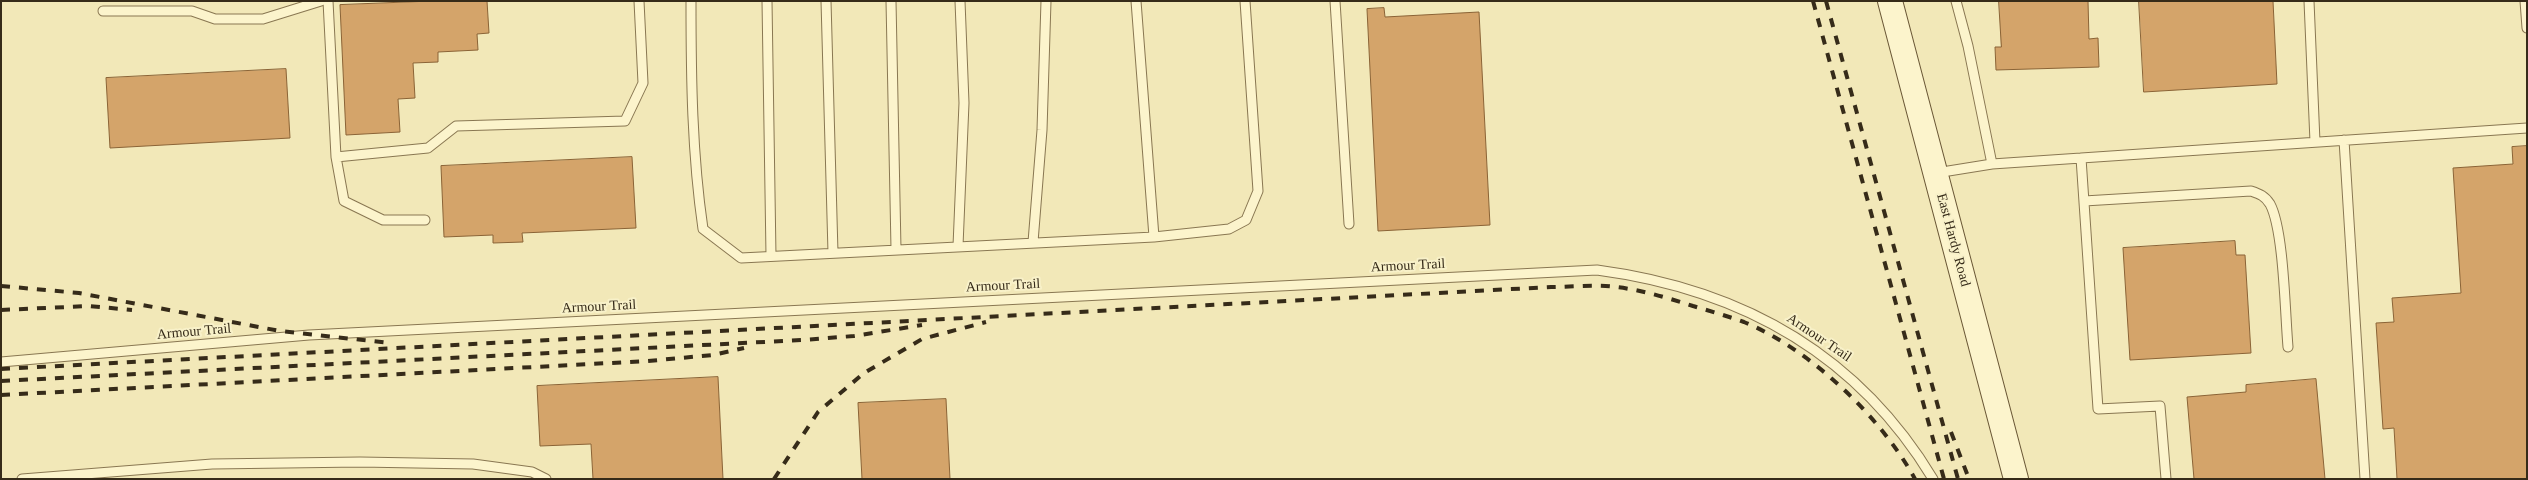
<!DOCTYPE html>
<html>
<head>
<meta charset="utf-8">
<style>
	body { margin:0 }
	#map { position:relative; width:2528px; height:480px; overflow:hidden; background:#f2e8b8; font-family:Georgia,serif }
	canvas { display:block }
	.frame { position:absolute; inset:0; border:2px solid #362b19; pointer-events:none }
</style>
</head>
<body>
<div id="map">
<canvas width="2528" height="480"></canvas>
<div class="frame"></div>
</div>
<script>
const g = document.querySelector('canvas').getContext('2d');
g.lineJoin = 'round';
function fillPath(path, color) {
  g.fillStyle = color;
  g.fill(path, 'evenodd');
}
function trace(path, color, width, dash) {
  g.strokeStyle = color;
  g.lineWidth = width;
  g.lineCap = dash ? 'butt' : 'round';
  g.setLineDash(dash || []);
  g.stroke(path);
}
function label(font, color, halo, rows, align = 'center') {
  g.font = font + ' Georgia,serif';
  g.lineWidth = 4;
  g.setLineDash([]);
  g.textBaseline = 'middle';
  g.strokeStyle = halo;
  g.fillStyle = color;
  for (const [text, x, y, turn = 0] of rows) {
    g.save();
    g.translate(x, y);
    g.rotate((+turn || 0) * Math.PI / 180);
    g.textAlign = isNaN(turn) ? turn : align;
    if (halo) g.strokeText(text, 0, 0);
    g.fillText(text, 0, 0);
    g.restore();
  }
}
const building = new Path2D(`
	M432 1H487L489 33 477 34 478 50 438 52V62L413 63 415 98 398 99 400 132 346 135 340 5Z
	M1999 1H2088L2089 39 2098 38 2099 67 1996 70 1995 47H2001Z
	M2139 1H2273L2277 84 2144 92Z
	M1384 8 1385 17 1479 12 1490 225 1378 231 1367 9Z
	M286 69 290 138 110 148 106 78Z
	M2527 146V479H2397L2394 428 2383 429 2376 323 2394 322 2392 298 2461 293 2453 168 2513 164 2512 147Z
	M632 157 636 228 522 233 523 242 493 243V235L444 237 441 166Z
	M2235 241 2236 255H2245L2251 353 2130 360 2123 248Z
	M718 377 723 479H593L591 444 540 446 537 386Z
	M2316 379 2325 479H2194L2187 397 2246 392V385Z
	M946 399 950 479H862L858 403Z`);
fillPath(building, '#d4a46a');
trace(building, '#8a6336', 1);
const service = new Path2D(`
	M328 1 336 157 344 201 383 220H425
	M691 1C691 77 692 154 703 229L741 258 1154 237 1229 229 1246 220 1258 191 1245 1
	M767 1 771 256
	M826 1 833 253
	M891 1 896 249
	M1136 1 1154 237
	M1335 1 1349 224
	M1956 1 1968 46 1992 164
	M2309 1 2315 142
	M2525 1 2527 28
	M103 11H192L215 19H263L321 1
	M2344 140 2365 479
	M336 157 428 148 456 126 625 121 643 83 639 1
	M2081 158 2098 409 2160 406 2166 479
	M1936 173 1992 164 2527 128
	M2084 201 2251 191C2260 194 2265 196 2270 204 2284 230 2285 314 2288 347
	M1033 242 1042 130 1046 1
	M958 246 964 103 960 1
	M1 362 309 335 1597 270C1741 289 1857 353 1933 479
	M22 479 212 464 360 462 473 464 532 472 546 479`);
const secondary = new Path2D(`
	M1890 1 2016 479`);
trace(service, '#897752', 11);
trace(secondary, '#6a5736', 26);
trace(service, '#fcf4cc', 9);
trace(secondary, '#fcf4cc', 24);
trace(new Path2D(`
	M1813 1 1944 479
	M1826 1 1958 479
	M1 286 79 293 280 331 390 343
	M1 310 89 306 132 310
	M1 369 1551 287C1572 287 1595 284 1616 287 1642 290 1668 298 1693 306 1710 311 1727 316 1744 322 1810 349 1881 417 1915 479
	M1 381 802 340 854 336 922 325
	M1 395 648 361 713 355 744 348
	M1951 432 1969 479
	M774 479 818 412 864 373 922 339 986 322`), '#362b19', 4, [9, 9]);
label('14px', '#362b19', '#f8f1c9', [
	["East Hardy Road",1953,240,75],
	["Armour Trail",1408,266,-3],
	["Armour Trail",1003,286,-3],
	["Armour Trail",599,307,-3],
	["Armour Trail",194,332,-5],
	["Armour Trail",1819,338,34]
]);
</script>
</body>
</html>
